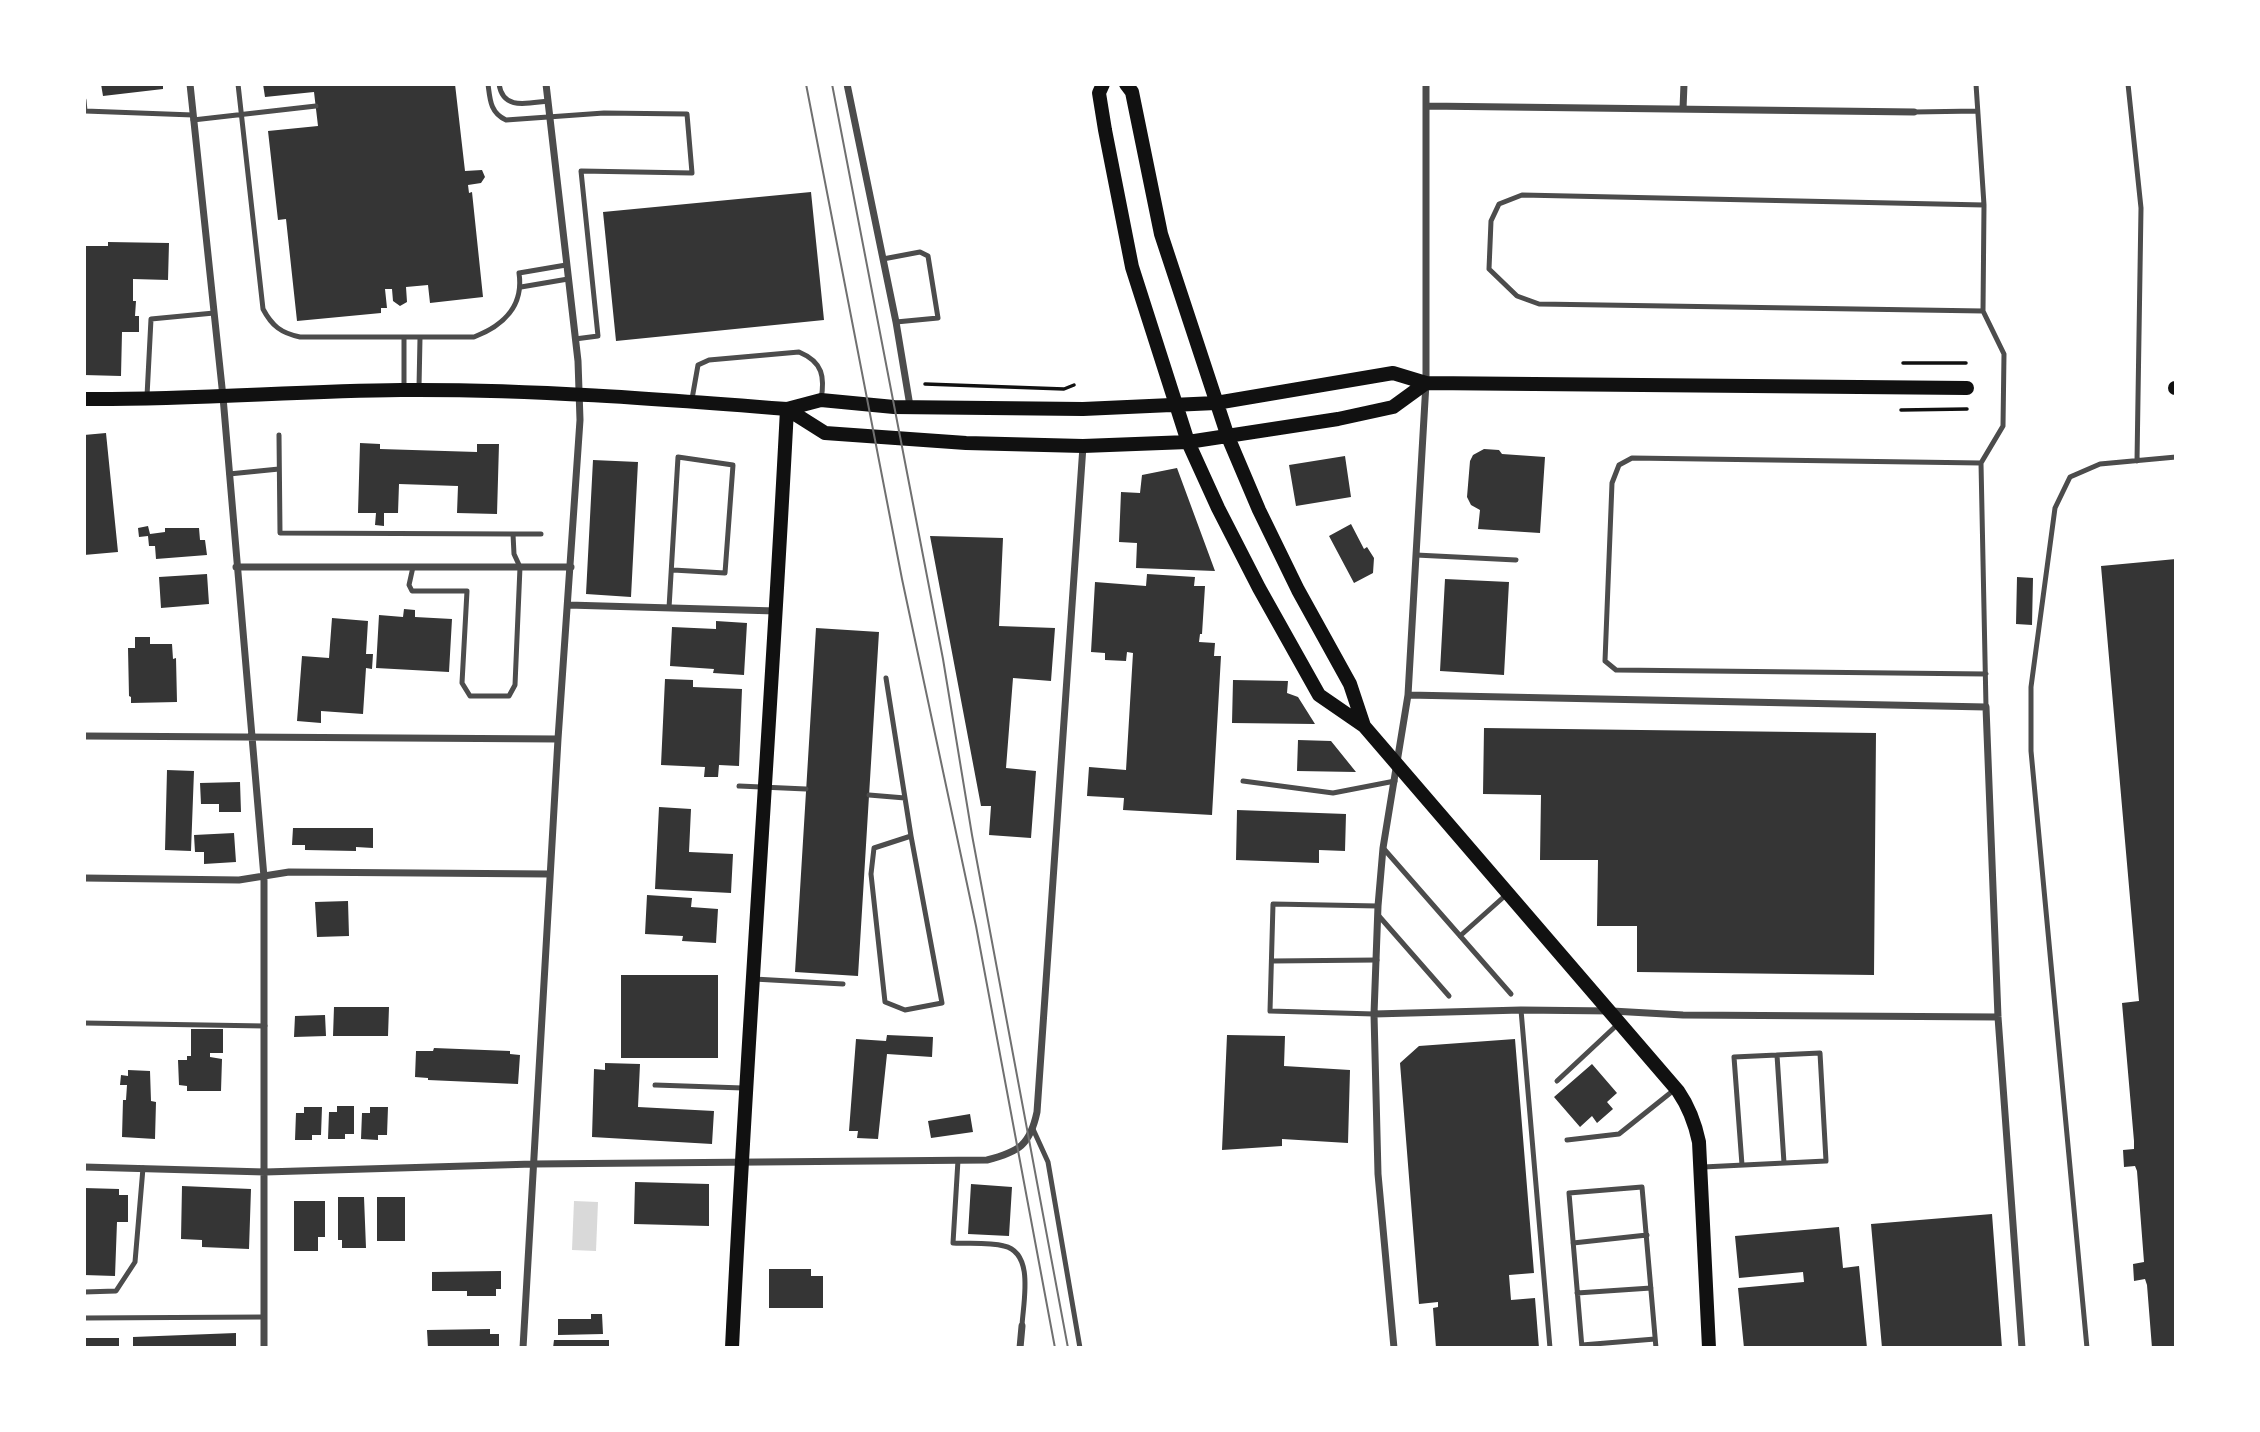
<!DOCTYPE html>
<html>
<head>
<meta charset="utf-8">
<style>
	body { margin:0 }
	#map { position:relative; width:2260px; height:1432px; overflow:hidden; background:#fff; font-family:Commissioner,sans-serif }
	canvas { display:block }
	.frame { position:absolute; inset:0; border:86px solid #fff; pointer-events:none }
</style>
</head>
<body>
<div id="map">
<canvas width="2260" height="1432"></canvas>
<div class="frame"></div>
</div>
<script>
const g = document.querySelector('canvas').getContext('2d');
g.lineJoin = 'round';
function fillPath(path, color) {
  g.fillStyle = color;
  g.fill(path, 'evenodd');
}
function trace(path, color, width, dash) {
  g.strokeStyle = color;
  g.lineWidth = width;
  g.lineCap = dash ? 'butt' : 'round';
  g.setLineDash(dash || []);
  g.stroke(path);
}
fillPath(new Path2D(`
	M574 1201 598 1202 596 1251 572 1250Z`), '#d9d9d9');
fillPath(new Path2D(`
	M101 84H163V89L103 96Z
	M263 84H455L465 171 482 170 485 177 481 183 468 185 469 193 472 192 483 297 430 303 428 285 406 287 407 302 400 306 393 301 392 289H385L387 308H381V313L297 321 286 219 278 220 268 131 318 126 314 92 265 97Z
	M811 192 824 320 616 341 603 212Z
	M108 242 169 243 168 280 133 279V301H136L135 316H139V332H122L121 376 84 375V246H108Z
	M106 433 118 552 84 555V435Z
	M360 443 380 444V449L477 452V444H499L497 514 457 513 458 486 399 484 398 513H384V526L375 525 376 513H358Z
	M1484 449 1499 450 1502 454 1545 457 1540 533 1478 529 1480 510 1471 505 1467 497 1470 461 1473 455Z
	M1345 456 1351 497 1296 506 1289 465Z
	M593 460 638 462 631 597 586 594Z
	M1177 468 1215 571 1136 568 1137 543 1119 542 1121 492 1140 493 1142 475Z
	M1351 524 1364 549 1367 547 1374 558 1373 573 1354 583 1329 536Z
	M148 526 150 534 165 532V528H199L200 540H205L207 555 156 559 155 546H149L148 536 139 537 138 528Z
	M930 536 1003 538 999 626 1055 628 1051 681 1013 678 1006 768 1036 771 1031 838 989 835 991 806H981Z
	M2176 559V1348H2152L2147 1285 2145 1279 2134 1281 2133 1264 2144 1262 2137 1171 2135 1166 2124 1167 2123 1150 2134 1149V1141L2122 1003 2139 1001 2101 566Z
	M207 574 209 604 161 608 159 577Z
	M1147 574 1195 577 1194 586H1205L1202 634H1200L1199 642 1215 643 1214 656H1221L1212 815 1123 810 1124 798 1087 796 1089 767 1126 770 1133 653 1127 652 1126 661 1105 660V653L1091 652 1095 582 1146 586Z
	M2017 577 2033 578 2032 625 2016 624Z
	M1445 579 1509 582 1504 675 1440 671Z
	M404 609 415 610V617L452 619 449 672 376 668 379 615 403 617Z
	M332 618 368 621 366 654H373L372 669 366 668 363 714 321 711V723L297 721 302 656 329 658Z
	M716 621 747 623 744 675 713 673 714 669 670 666 672 627 716 629Z
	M816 628 879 632 858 976 795 972Z
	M135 637H150V644H172L173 659 176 658 177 702 131 703V697L129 696 128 648H135Z
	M665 679 693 680V687L742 689 739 766 719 765 718 777H704L705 767 661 765Z
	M1233 680 1288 681 1287 693 1298 697 1315 724 1232 723Z
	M1484 728 1876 733 1874 975 1637 972V926H1597L1598 860H1540L1541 795 1483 794Z
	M1298 740 1331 741 1356 772 1297 771Z
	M167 770 194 771 191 851 165 850Z
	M240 782 241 812H219V804H201L200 783Z
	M659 807 691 809 689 852 733 854 731 893 655 889Z
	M1237 810 1346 814 1345 851 1319 850V863L1236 860Z
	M293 828H373V848L356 847V851L305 850V845H292Z
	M234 833 236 862 204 864V852H195L194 835Z
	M647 895 692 898 691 907 718 909 716 943 682 941 683 936 645 934Z
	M348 901 349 936 317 937 315 902Z
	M621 975H718V1058H621Z
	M334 1007H389L388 1036H333Z
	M325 1015 326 1036 294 1037 295 1016Z
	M191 1029H223V1053H210V1057L222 1059 221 1091H187V1086L179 1085 178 1060H187V1056H191Z
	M887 1035 933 1037 932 1057 887 1054 878 1139 857 1138 858 1131H849L856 1039 886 1041Z
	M1227 1035 1285 1036 1284 1066 1350 1070 1348 1143 1282 1139V1146L1222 1150Z
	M1515 1039 1534 1273 1509 1275 1511 1300 1535 1298 1539 1348H1436L1433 1308 1438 1307V1302L1419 1304 1400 1063 1419 1046Z
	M434 1048 510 1051V1054L520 1055 518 1084 428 1080V1078L415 1077 416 1051H433Z
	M605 1063 640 1064 638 1107 714 1111 712 1144 592 1137 594 1069 605 1070Z
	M1592 1064 1617 1093 1607 1102 1613 1109 1597 1123 1592 1116 1580 1127 1554 1097Z
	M128 1070 150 1071 151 1101 156 1102 155 1139 122 1137 123 1100H126L127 1085H120L121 1075 128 1076Z
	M337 1106H354V1134H345V1139H328L329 1112H337Z
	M304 1107H322L321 1135H312V1140H295L296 1113H304Z
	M370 1107H388L387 1135H378V1140L361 1139 362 1113H370Z
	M970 1114 973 1132 931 1138 928 1121Z
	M635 1182 709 1184V1226L634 1224Z
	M971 1184 1012 1187 1009 1236 968 1234Z
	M182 1186 251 1189 249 1249 202 1247V1240L181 1239Z
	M84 1188 119 1189V1195H128V1222H117L115 1276 84 1275Z
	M338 1197H364L366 1248H342V1240H338Z
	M377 1197H405V1241H377Z
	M294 1201H325V1237H318V1251H294Z
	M1992 1214 2002 1348H1882L1871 1224Z
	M1839 1227 1843 1268 1859 1266 1867 1348H1744L1738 1288 1804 1282 1803 1272 1739 1278 1735 1236Z
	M769 1269H811V1276H823V1308H769Z
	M501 1271V1289H496V1296H467V1291H432V1272Z
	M591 1314H602L603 1334 558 1335V1319H591Z
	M490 1329V1334H499V1348H428L427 1330Z
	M236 1333V1348H133V1337Z
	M84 1338H119V1348H84Z
	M554 1340H609V1348H553Z`), '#353535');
trace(new Path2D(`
	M1903 363H1966
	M925 384 1064 389 1074 385
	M1901 410 1967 409`), '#111', 3.5);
trace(new Path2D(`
	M238 84 263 309C272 326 281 333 300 337H474C503 326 524 306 519 273L566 265
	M488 84C490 99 490 113 506 120L604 113 687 114 692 173 581 171 598 336 575 339
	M499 84C503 111 528 103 548 101
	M1976 84 1984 205 1983 311 2004 354 2003 426 1981 463 1986 707
	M2128 84 2141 208 2137 461
	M84 100 85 111 193 115
	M1914 112 1977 111
	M193 120 316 106
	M883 259 920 252 928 256 938 318 896 322
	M521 287 568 279
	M1983 311 1539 304 1517 296 1489 269 1491 221 1499 204 1522 195 1984 205
	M419 387 420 338
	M404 390V337
	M147 396 151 319 214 313
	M692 399 698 365 709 360 799 352C823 362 825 377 821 400
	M279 435 280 533 513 534 514 554 520 567 515 685 509 696H470L462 683 467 591H412L409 585 413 567
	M1981 463 1632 458 1619 465 1612 483 1605 661 1616 670 1986 674
	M229 474 279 469
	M513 534H541
	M1416 555 1516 560
	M669 608 678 457 733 465 725 573 673 570
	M886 678 911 836
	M1243 781 1333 793 1395 781
	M739 786 806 789
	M869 795 905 798
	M911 836 942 1003 905 1010 885 1002 871 874 874 848Z
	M1384 849 1511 994
	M1378 915 1449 996
	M1460 936 1507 894
	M1272 961 1377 960
	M754 979 843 984
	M1521 1010 1550 1348
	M1374 1014 1270 1011 1273 904 1378 906
	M84 1023 265 1026
	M1777 1055 1784 1163
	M1557 1081 1618 1024
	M655 1085 743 1088
	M1033 1129 1048 1162 1080 1348
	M1567 1140 1619 1134 1674 1090
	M958 1160 953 1243C970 1244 989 1242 1004 1246 1035 1253 1023 1303 1022 1326
	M1703 1167 1826 1161 1820 1053 1734 1057 1742 1165
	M1573 1243 1647 1235
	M84 1292 116 1291 135 1262 143 1168
	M1577 1293 1651 1288
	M84 1318 264 1317
	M1582 1345 1655 1339
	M1582 1348 1569 1193 1642 1187 1656 1348
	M2087 1348 2031 751V687L2055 508 2070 477 2100 464 2176 457`), '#4c4c4c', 5);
trace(new Path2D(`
	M190 84 223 397 264 877V1348
	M847 84 896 322 910 406
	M1426 106 1914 112
	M1683 109 1684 84
	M236 567H571
	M568 605 776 611
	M1408 695 1986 707 1998 1017 2022 1348
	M84 736 558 739
	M84 878 239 880 289 872 550 874
	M1374 1014 1521 1010 1612 1011 1683 1015 1998 1017
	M84 1167 265 1172 533 1164 987 1160C1019 1152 1030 1145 1037 1112L1083 446
	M523 1348 558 739 580 420 578 361 546 84
	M1020 1348 1022 1326
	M1394 1348 1378 1174 1374 1014 1378 906 1383 848 1408 695 1416 555 1426 383V84`), '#4c4c4c', 7);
trace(new Path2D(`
	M1103 84 1099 93 1105 130 1132 267 1188 442 1218 508 1259 588 1319 695 1364 726 1678 1091C1689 1107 1695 1123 1699 1142L1709 1348
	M1126 84 1132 92 1161 234 1228 437 1259 510 1298 590 1350 684 1364 726
	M2175 388H2176
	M84 399C190 400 295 391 401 390 530 389 659 399 787 409L821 400 894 407 1083 409 1216 403 1393 373 1426 383 1967 388
	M787 409 825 433 966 443 1083 446 1188 442 1338 419 1393 407 1426 383
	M732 1348C747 1035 771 722 787 409`), '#111', 14);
trace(new Path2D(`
	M806 84 902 579 976 926 1055 1348
	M832 84 943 659 972 835 1068 1348`), '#707070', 2);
</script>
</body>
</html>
